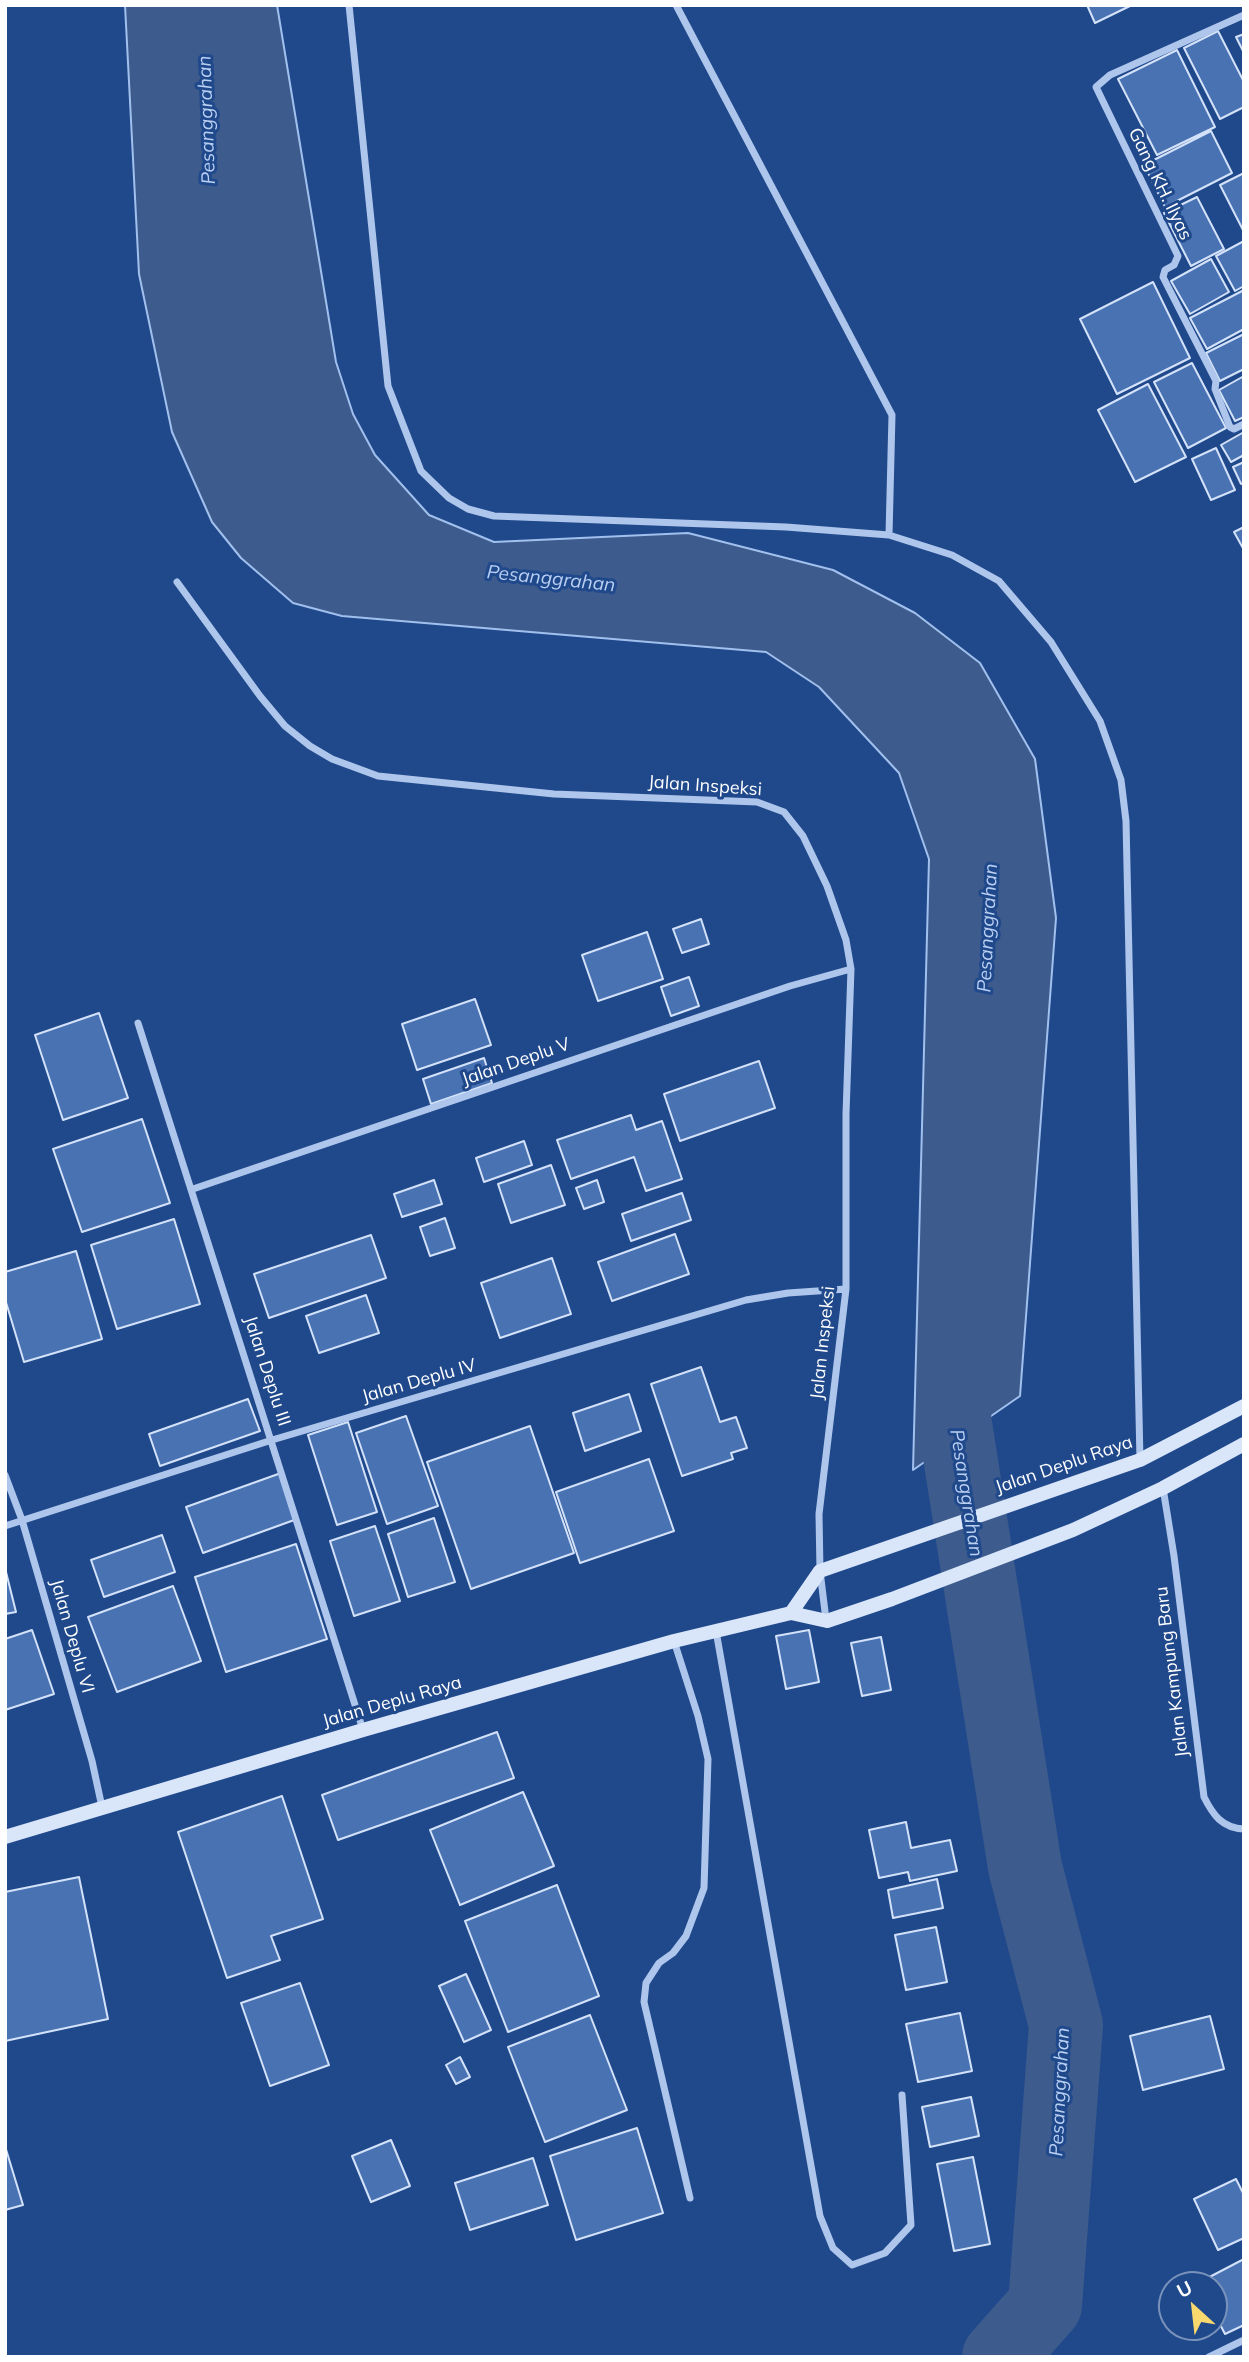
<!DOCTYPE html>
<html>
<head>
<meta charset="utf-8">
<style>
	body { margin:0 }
	#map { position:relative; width:1249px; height:2362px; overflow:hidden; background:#20498c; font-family:Mulish,sans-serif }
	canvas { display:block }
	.frame { position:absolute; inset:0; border:7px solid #fff; pointer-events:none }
	.north { position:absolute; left:1158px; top:2271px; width:70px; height:70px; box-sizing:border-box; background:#20498c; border:2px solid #7992ba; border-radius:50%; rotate:333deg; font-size:19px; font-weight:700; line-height:28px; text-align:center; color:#fff }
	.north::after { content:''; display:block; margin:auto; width:24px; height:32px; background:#f9d96e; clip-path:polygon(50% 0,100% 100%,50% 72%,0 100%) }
</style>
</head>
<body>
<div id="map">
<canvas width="1249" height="2362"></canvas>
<div class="frame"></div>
<div class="north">U</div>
</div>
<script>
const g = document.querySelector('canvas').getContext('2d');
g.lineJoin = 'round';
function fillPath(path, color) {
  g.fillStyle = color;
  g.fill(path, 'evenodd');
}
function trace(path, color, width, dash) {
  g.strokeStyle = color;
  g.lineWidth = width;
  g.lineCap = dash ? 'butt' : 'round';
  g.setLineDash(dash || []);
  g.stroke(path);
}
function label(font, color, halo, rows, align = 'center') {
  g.font = font + ' Mulish,sans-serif';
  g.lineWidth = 6;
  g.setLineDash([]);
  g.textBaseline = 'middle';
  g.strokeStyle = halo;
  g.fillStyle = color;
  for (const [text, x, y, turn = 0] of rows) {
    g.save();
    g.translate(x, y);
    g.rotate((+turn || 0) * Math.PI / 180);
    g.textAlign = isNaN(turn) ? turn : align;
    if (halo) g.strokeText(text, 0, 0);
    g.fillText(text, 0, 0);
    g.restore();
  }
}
const water = new Path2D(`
	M125 5H277L336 362 353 414 375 455 429 515 494 542 688 533 833 570 915 613 980 663 1035 759 1056 918 1020 1396 913 1470 929 859 899 773 819 687 766 652 342 616 293 603 241 558 212 522 172 432 139 274Z`);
fillPath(water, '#3d5b8c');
trace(water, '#a1c0ed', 2);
trace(new Path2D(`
	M960 1338 954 1418 1025 1867 1066 2025 1045 2305 999 2357`), '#3d5b8c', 74);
const building = new Path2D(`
	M1087 5H1132L1095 23Z
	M1218 31 1244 82V107L1220 119 1184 48Z
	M1244 34V53L1236 37Z
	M1177 50 1215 127 1157 155 1118 79Z
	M1211 131 1232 173 1165 207 1144 165Z
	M1244 173V232L1220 185Z
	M1197 197 1224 249 1191 266 1164 213Z
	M1244 241V286L1235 291 1216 256Z
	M1211 259 1229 292 1190 314 1171 281Z
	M1153 282 1190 358 1117 394 1080 319Z
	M1244 290V329L1207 349 1190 318Z
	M1244 334V369L1220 381 1206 353Z
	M1192 363 1226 428 1188 448 1154 382Z
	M1244 376V417L1235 421 1219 390Z
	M1148 384 1186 457 1135 482 1098 410Z
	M1244 432V455L1231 462 1221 445Z
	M1216 448 1235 490 1211 500 1192 459Z
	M1244 462V482L1241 484 1233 467Z
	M1244 527V550L1234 532Z
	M701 919 709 944 682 953 673 929Z
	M647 932 663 979 598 1001 582 955Z
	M689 977 699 1006 671 1016 661 987Z
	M475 999 491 1045 417 1070 402 1024Z
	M99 1013 128 1098 63 1120 35 1035Z
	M484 1058 492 1083 431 1104 423 1079Z
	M759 1061 775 1108 680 1141 664 1094Z
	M631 1115 636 1130 662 1121 682 1179 646 1191 634 1157 571 1179 557 1140Z
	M142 1119 170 1203 82 1232 53 1149Z
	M524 1141 532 1165 484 1182 476 1158Z
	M551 1165 565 1205 511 1223 498 1184Z
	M434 1180 442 1204 402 1217 394 1194Z
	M597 1180 604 1202 584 1209 576 1188Z
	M682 1193 691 1220 631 1241 622 1214Z
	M445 1218 455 1248 430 1256 420 1227Z
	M174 1219 200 1304 117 1329 91 1245Z
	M675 1234 689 1274 612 1301 598 1262Z
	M371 1235 386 1278 269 1318 254 1274Z
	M76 1251 102 1339 24 1362 5 1299V1272Z
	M552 1258 571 1314 500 1338 481 1283Z
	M366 1295 379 1333 319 1353 306 1316Z
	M701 1367 720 1422 736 1417 747 1448 731 1453 733 1459 682 1476 651 1384Z
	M629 1394 641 1431 585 1451 573 1413Z
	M248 1399 260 1431 160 1466 149 1434Z
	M406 1416 438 1506 387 1524 356 1433Z
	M348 1422 377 1512 337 1525 308 1435Z
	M530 1426 574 1553 471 1589 427 1462Z
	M649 1459 674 1531 580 1563 556 1492Z
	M281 1473 297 1519 203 1553 186 1507Z
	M434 1518 455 1582 408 1597 388 1534Z
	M375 1526 400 1601 354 1616 330 1541Z
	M162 1535 175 1572 104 1597 91 1560Z
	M296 1544 327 1639 226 1672 195 1577Z
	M5 1568 16 1612 5 1614Z
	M173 1586 201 1661 117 1692 88 1617Z
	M32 1630 54 1694 5 1710V1639Z
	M809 1630 819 1682 786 1689 776 1636Z
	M881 1637 891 1690 862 1696 851 1643Z
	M497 1732 514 1778 338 1840 322 1795Z
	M523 1792 554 1866 460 1905 430 1830Z
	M282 1796 323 1919 271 1936 280 1960 227 1978 178 1832Z
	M906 1822 911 1848 950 1840 957 1871 910 1881 908 1872 879 1878 869 1830Z
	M79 1877 108 2019 5 2041V1892Z
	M937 1879 943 1908 893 1918 888 1890Z
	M557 1885 599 1996 508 2032 465 1921Z
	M936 1927 947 1982 906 1990 895 1935Z
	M466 1974 491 2030 464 2042 439 1986Z
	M300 1983 329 2065 270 2086 241 2003Z
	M960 2013 972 2071 918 2082 906 2024Z
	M590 2015 627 2110 545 2142 508 2047Z
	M1210 2016 1224 2069 1143 2090 1130 2036Z
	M460 2057 470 2077 456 2084 446 2065Z
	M971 2097 979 2136 930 2147 922 2107Z
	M637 2128 663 2213 576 2240 550 2156Z
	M391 2140 410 2186 371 2202 352 2156Z
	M5 2146 23 2205 5 2210Z
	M973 2157 990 2244 954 2251 937 2164Z
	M533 2158 548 2205 470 2230 455 2183Z
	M1236 2179 1244 2195V2238L1218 2250 1194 2199Z
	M1244 2259V2325L1225 2334 1214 2313V2285H1199L1198 2283Z`);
fillPath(building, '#4972b3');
trace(building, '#d3e2f9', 2);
trace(new Path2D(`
	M349 5 388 386 421 471 449 498 468 509 494 516 786 527 889 535 952 555 999 581 1051 642 1100 721 1121 780 1126 821 1140 1460
	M676 5 892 415 889 535
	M1244 15 1110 75 1096 87 1178 256 1174 265 1165 270 1163 277 1216 381 1215 389 1230 427 1234 429 1244 424
	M177 582 260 696 285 726 310 746 332 759 378 776 554 794 757 802 784 812 803 836 827 886 846 940 851 969 846 1114V1289L819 1514 820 1571 826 1620
	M138 1023 363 1730
	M193 1189 790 986 851 969
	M5 1475 22 1520 92 1761 102 1807
	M1163 1488 1174 1556 1204 1797C1213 1815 1222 1828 1244 1829
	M5 1526 272 1440 746 1300 788 1293 846 1289
	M716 1631 820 2216 833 2248 852 2265 885 2253 911 2225 902 2095
	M674 1641 698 1716 708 1759 704 1888 686 1936 673 1953 659 1963 646 1983 644 2002 690 2198
	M1209 2357 1244 2340`), '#aec6ec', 7);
trace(new Path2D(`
	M791 1613 820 1571 1140 1460 1244 1406
	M5 1837 363 1730 674 1641 791 1613 827 1621 892 1599 1073 1530 1163 1488 1244 1444`), '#d9e5f9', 14);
label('18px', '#fff', '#20498c', [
	["Gang KH. Ilyas",1160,184,64],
	["Jalan Inspeksi",705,786,4],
	["Jalan Deplu V",516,1062,-19],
	["Jalan Inspeksi",823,1343,-84],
	["Jalan Deplu III",267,1371,72],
	["Jalan Deplu IV",419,1381,-16],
	["Jalan Deplu Raya",1064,1465,-19],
	["Jalan Deplu VI",72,1636,74],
	["Jalan Kampung Baru",1172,1672,-97],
	["Jalan Deplu Raya",392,1702,-16]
]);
label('italic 19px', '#bad0f3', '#20498c', [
	["Pesanggrahan",207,120,-92],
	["Pesanggrahan",551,579,6],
	["Pesanggrahan",988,928,-87],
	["Pesanggrahan",966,1493,81],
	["Pesanggrahan",1060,2092,-87]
]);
</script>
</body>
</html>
